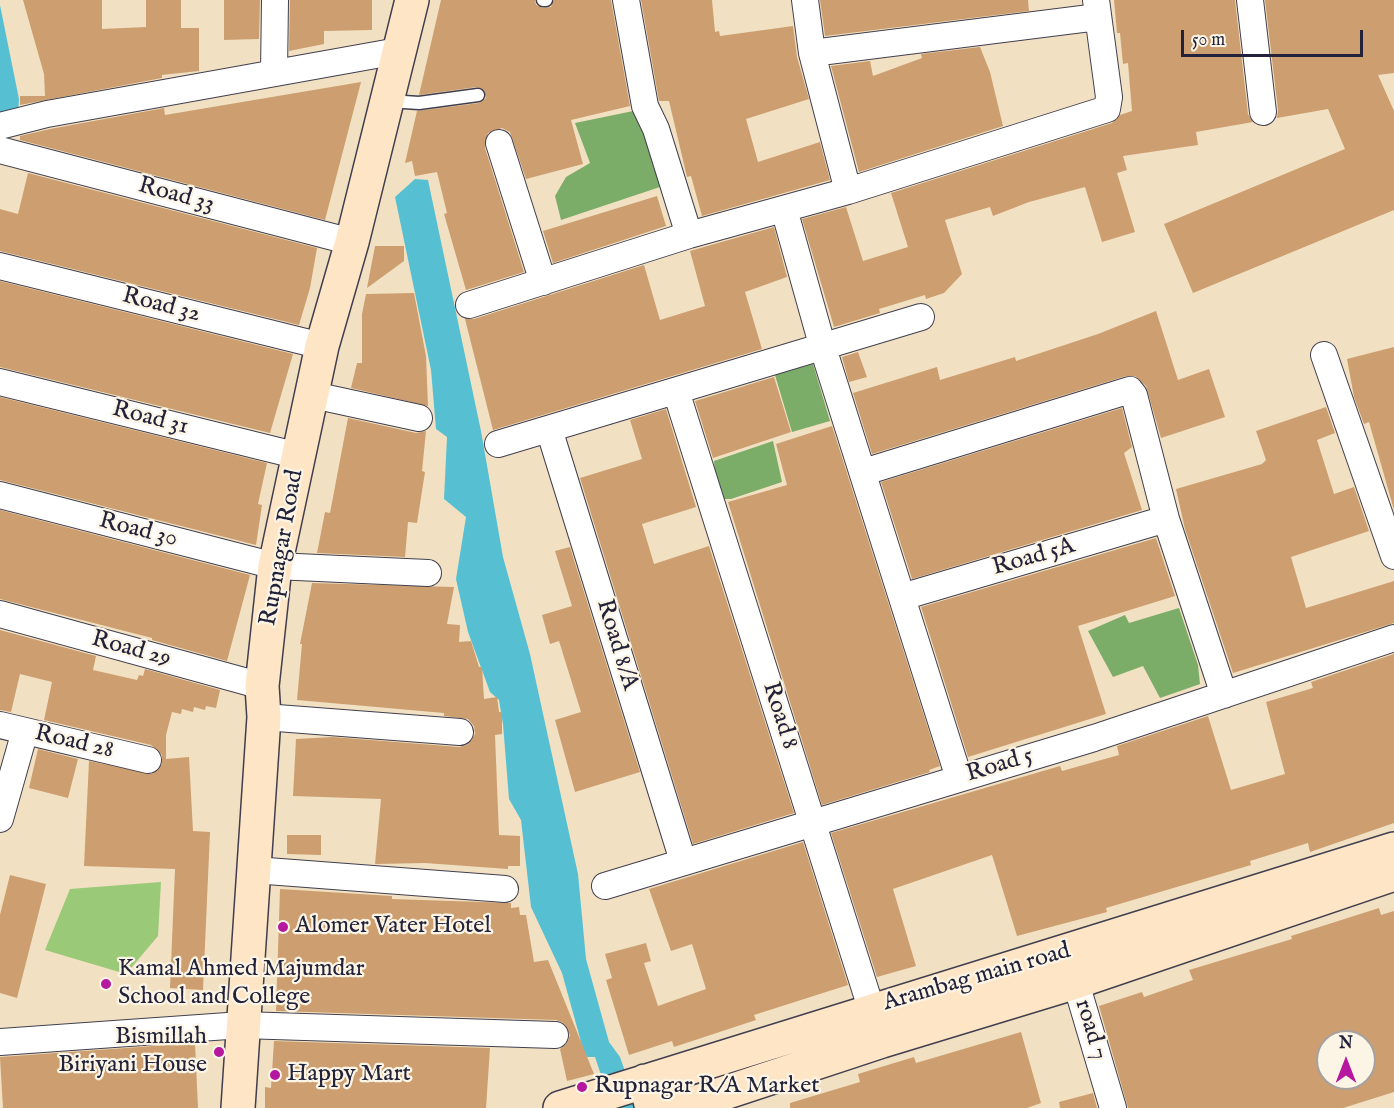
<!DOCTYPE html>
<html>
<head>
<meta charset="utf-8">
<style>
	body { margin:0 }
	#map { position:relative; width:1394px; height:1108px; overflow:hidden; background:#f1e1c2; font-family:"IM FELL English",serif }
	canvas { display:block }
	.north { position:absolute; left:1316px; top:1030px; width:60px; height:60px; box-sizing:border-box; background:#fcf5e5; border:2px solid #a5a1a1; border-radius:50%; rotate:0deg; font-size:16px; font-weight:700; line-height:24px; text-align:center; color:#22223b }
	.north::after { content:''; display:block; margin:auto; width:21px; height:27px; background:#b5179e; clip-path:polygon(50% 0,100% 100%,50% 72%,0 100%) }
	.scale { position:absolute; left:1181px; top:30px; width:182px; height:27px; box-sizing:border-box; border:3px solid #22223b; border-top:0; padding-left:8px; font-size:18px; line-height:21px; white-space:nowrap; color:#22223b; -webkit-text-stroke:4px #fcf5e5; paint-order:stroke }
</style>
</head>
<body>
<div id="map">
<canvas width="1394" height="1108"></canvas>
<div class="north">N</div>
<div class="scale">50 m</div>
</div>
<script>
const g = document.querySelector('canvas').getContext('2d');
g.lineJoin = 'round';
function fillPath(path, color) {
  g.fillStyle = color;
  g.fill(path, 'evenodd');
}
function trace(path, color, width, dash) {
  g.strokeStyle = color;
  g.lineWidth = width;
  g.lineCap = dash ? 'butt' : 'round';
  g.setLineDash(dash || []);
  g.stroke(path);
}
function label(font, color, halo, rows, align = 'center') {
  g.font = font + ' "IM FELL English",serif';
  g.lineWidth = 4.5;
  g.setLineDash([]);
  g.textBaseline = 'middle';
  g.strokeStyle = halo;
  g.fillStyle = color;
  for (const [text, x, y, turn = 0] of rows) {
    g.save();
    g.translate(x, y);
    g.rotate((+turn || 0) * Math.PI / 180);
    g.textAlign = isNaN(turn) ? turn : align;
    if (halo) g.strokeText(text, 0, 0);
    g.fillText(text, 0, 0);
    g.restore();
  }
}
fillPath(new Path2D(`
	M161 882 158 936 126 974 45 950 70 889Z`), '#9ac977');
fillPath(new Path2D(`
	M638 110 660 187 561 220 555 196 566 177 590 163 575 123Z
	M813 364 830 421 792 432 775 375Z
	M773 441 782 482 731 499H722L715 479 714 461Z
	M1179 608 1198 665 1200 684 1160 698 1143 666 1113 677 1088 631 1125 615 1129 623Z`), '#7bad68');
fillPath(new Path2D(`
	M0 5 19 99 18 115 0 121Z
	M415 179 428 180 481 431 503 557 530 654 578 874 586 959 609 1042 620 1057 638 1108H612L595 1057H587L583 1049 562 973 531 907 521 820 509 799 503 724 499 700 490 692 468 632 456 579 466 517 444 499 447 437 436 429 431 370 395 197Z`), '#56c0d2');
fillPath(new Path2D(`
	M23 0H102V29L146 27V0H181V28H199V71L162 75V78L20 105V96H45L44 74Z
	M224 0H260L259 39 224 40Z
	M290 0H372V30L324 31V44L289 51Z
	M441 0H535L536 5 543 8 551 7 554 0H611L630 106 571 120 583 164 526 179 510 132 502 128 488 133 485 148 524 272 466 290 444 214 447 213 437 172 415 176 412 161 405 163 417 111 479 103 486 98 484 90 477 87 419 95Z
	M641 0H712L715 32 719 31 720 36 793 26 797 57 809 99 746 119 758 162 820 142 830 180 702 216 691 176 687 177 669 101H659Z
	M820 0H1028L1029 11 825 36Z
	M1114 0H1235L1248 114 1253 122 1196 132 1198 145 1123 156 1127 170 1117 173 1135 232 1102 242 1085 187 1029 202 993 216 990 207 945 220 962 274 944 293 926 299 925 295 879 309 880 313 834 327 802 219 846 207 863 261 908 247 891 193 1112 123 1120 115 1132 111 1128 63 1123 64 1120 33H1117Z
	M1265 0H1394V73L1378 75 1394 111V210L1193 293 1164 224 1345 149 1328 109 1277 118 1278 110Z
	M980 47 990 72 1003 126 859 172 831 66 870 61 873 76 922 58 921 54Z
	M361 82 325 220 20 140V136L50 129 164 108 165 115Z
	M28 173 317 248 310 288 299 325 0 251V209L18 214Z
	M657 196 666 226 553 263 543 231Z
	M774 227 787 277 745 292 762 349 493 430 465 319H474L644 265 660 320 705 306 690 251Z
	M375 246H404V261L367 288Z
	M0 281 293 354 270 433 0 367Z
	M414 293 426 356 428 406 351 388 357 363H362V314L366 294Z
	M1156 311 1178 380 1209 369 1225 417 1161 438 1146 386 1135 376H1126L872 454 853 393 937 367 940 380 1015 357 1016 361 1098 334Z
	M1394 347V510L1369 422 1364 424 1354 397 1347 359Z
	M858 352 867 377 849 382 842 357Z
	M774 377 791 432 713 458 695 401Z
	M0 397 267 463 258 504 262 505 256 545 0 480Z
	M1326 407 1335 433 1317 440 1334 494 1354 487 1369 531 1291 557 1306 608 1394 581V623L1233 673 1185 529 1176 489 1262 464 1266 460 1256 431Z
	M1122 408 1132 447 1124 453 1142 510 912 579 881 482Z
	M666 409 696 507 642 524 654 564 709 546 794 813 693 844 580 478 642 459 630 420Z
	M348 418 416 433 426 431 422 471 425 472 417 523 408 522 405 557 317 553 325 512 330 513Z
	M832 426 940 766 929 770 930 772 822 805 728 502 787 485 776 444Z
	M0 510 250 575 227 661 152 640V638L0 599Z
	M1156 538 1175 596 1078 626 1106 714 968 757 921 607Z
	M570 547 640 772 575 792 555 720 581 712 559 641 550 644 542 615 572 606 555 551Z
	M312 583 454 587 447 624 460 625 459 642 471 641 479 667H482L484 699 497 697 499 712H502V734L495 735 499 835 520 836V866H508V869L425 863 375 864 381 799 293 796 296 739 333 737 459 747 467 745 475 734 474 726 468 719 444 716V713L297 700 302 644H300Z
	M0 630 96 656 93 670 137 680 139 675 143 676 145 669 220 690 216 708 206 706 205 710 194 707 193 712 182 709 181 714 172 712 166 735V759L189 757 193 831 210 832 203 990 170 988 175 869 84 866 89 761 152 774 162 764V755L151 745 44 720 52 682 20 674 11 712 0 710Z
	M1394 654V823L1310 852 1308 843 1250 861 1251 865 1106 908 1107 912 1017 936 992 855 893 889 916 966 877 977 831 833 1060 766 1062 771 1119 755 1117 746 1208 716 1231 790 1285 774 1266 702 1313 688 1311 682Z
	M38 749 78 759 68 798 29 788Z
	M287 835H321V855L287 854Z
	M803 842 848 985 754 1015 756 1020 674 1047 672 1041 629 1055 606 980 612 978 605 954 646 943 651 961 644 963 658 1006 706 989 692 944 671 951 649 889Z
	M10 875 46 884 17 998 0 993V915Z
	M280 889 392 896V899L511 903V908L519 907 520 915H526L534 962 548 960 594 1074 567 1081 560 1049 567 1043 570 1035 563 1023 556 1020 276 1011Z
	M1379 908 1381 915 1394 911V1092L1343 1108H1128L1099 1006 1142 992 1144 997 1193 980 1189 970 1292 939 1291 936ZM1328 1042H1364V1078H1328Z
	M1021 1032 1041 1103 1027 1108H790V1103L860 1082 858 1074 914 1057 916 1063Z
	M274 1041 490 1048 486 1108H265V1087L271 1088Z
	M195 1043 198 1108H3L0 1057Z
	M1093 1093 1097 1108H1060L1059 1102Z`), '#cd9e70');
const lane = new Path2D(`
	M543 0H546
	M389 101 419 103 478 95`);
const street = new Path2D(`
	M626 0 645 106 656 129 689 235
	M805 0 812 53 848 191
	M1250 0 1263 112
	M812 53 1098 17
	M274 73 275 0
	M0 126 47 114 398 51
	M499 143 543 282
	M0 150 352 242
	M784 209 823 348 959 778
	M0 266 322 346
	M469 305 689 235 848 191 1107 109 1109 97 1096 0
	M1324 355 1394 556
	M0 382 299 456
	M676 391 877 1027
	M313 395 419 418
	M549 429 683 861
	M498 444 921 317
	M864 472 1130 390 1134 395 1166 519 1224 695
	M0 495 275 566 428 573
	M902 597 1166 519
	M0 614 262 686
	M264 717 460 732
	M0 725 148 760
	M0 819 25 731
	M254 870 505 889
	M605 886 1094 738 1394 638
	M1071 966 1113 1108
	M0 1042 242 1025 555 1035`);
const secondary = new Path2D(`
	M645 1081 652 1108
	M238 1108 264 717 262 686 275 566 322 346 352 242 412 0
	M560 1108 1394 849
	M679 1108 882 1041 1076 982 1394 874`);
trace(lane, '#413f4f', 15);
trace(street, '#413f4f', 28);
trace(secondary, '#413f4f', 36);
trace(lane, '#fff', 12);
trace(street, '#fff', 26);
trace(secondary, '#fee5c5', 33);
for (const [x, y, r, color] of [
	[283,927,6,"#b5179e"],
	[106,984,6,"#b5179e"],
	[219,1052,6,"#b5179e"],
	[275,1075,6,"#b5179e"],
	[582,1087,6,"#b5179e"]
]) {
  const dot = new Path2D();
  dot.arc(x, y, r, 0, 2 * Math.PI);
  g.fillStyle = color;
  g.fill(dot);
  trace(dot, '#fcf5e5', 2);
}
label('24px', '#22223b', '#fcf5e5', [
	["Road 33",176,196,15],
	["Road 32",161,306,14],
	["Road 31",150,419,14],
	["Road 30",138,531,14],
	["Rupnagar Road",283,548,-80],
	["Road 5A",1034,558,-16],
	["Road 8/A",616,645,73],
	["Road 29",131,650,15],
	["Road 8",779,716,72],
	["Road 28",74,743,13],
	["Road 5",1000,766,-17],
	["Arambag main road",977,978,-16],
	["road 7",1090,1030,73]
]);
label('24px', '#22223b', '#fcf5e5', [
	["Alomer Vater Hotel",295,927],
	["Kamal Ahmed Majumdar",118,970],
	["School and College",118,998],
	["Bismillah",207,1038,"right"],
	["Biriyani House",207,1066,"right"],
	["Happy Mart",287,1075],
	["Rupnagar R/A Market",594,1087]
], 'left');
</script>
</body>
</html>
